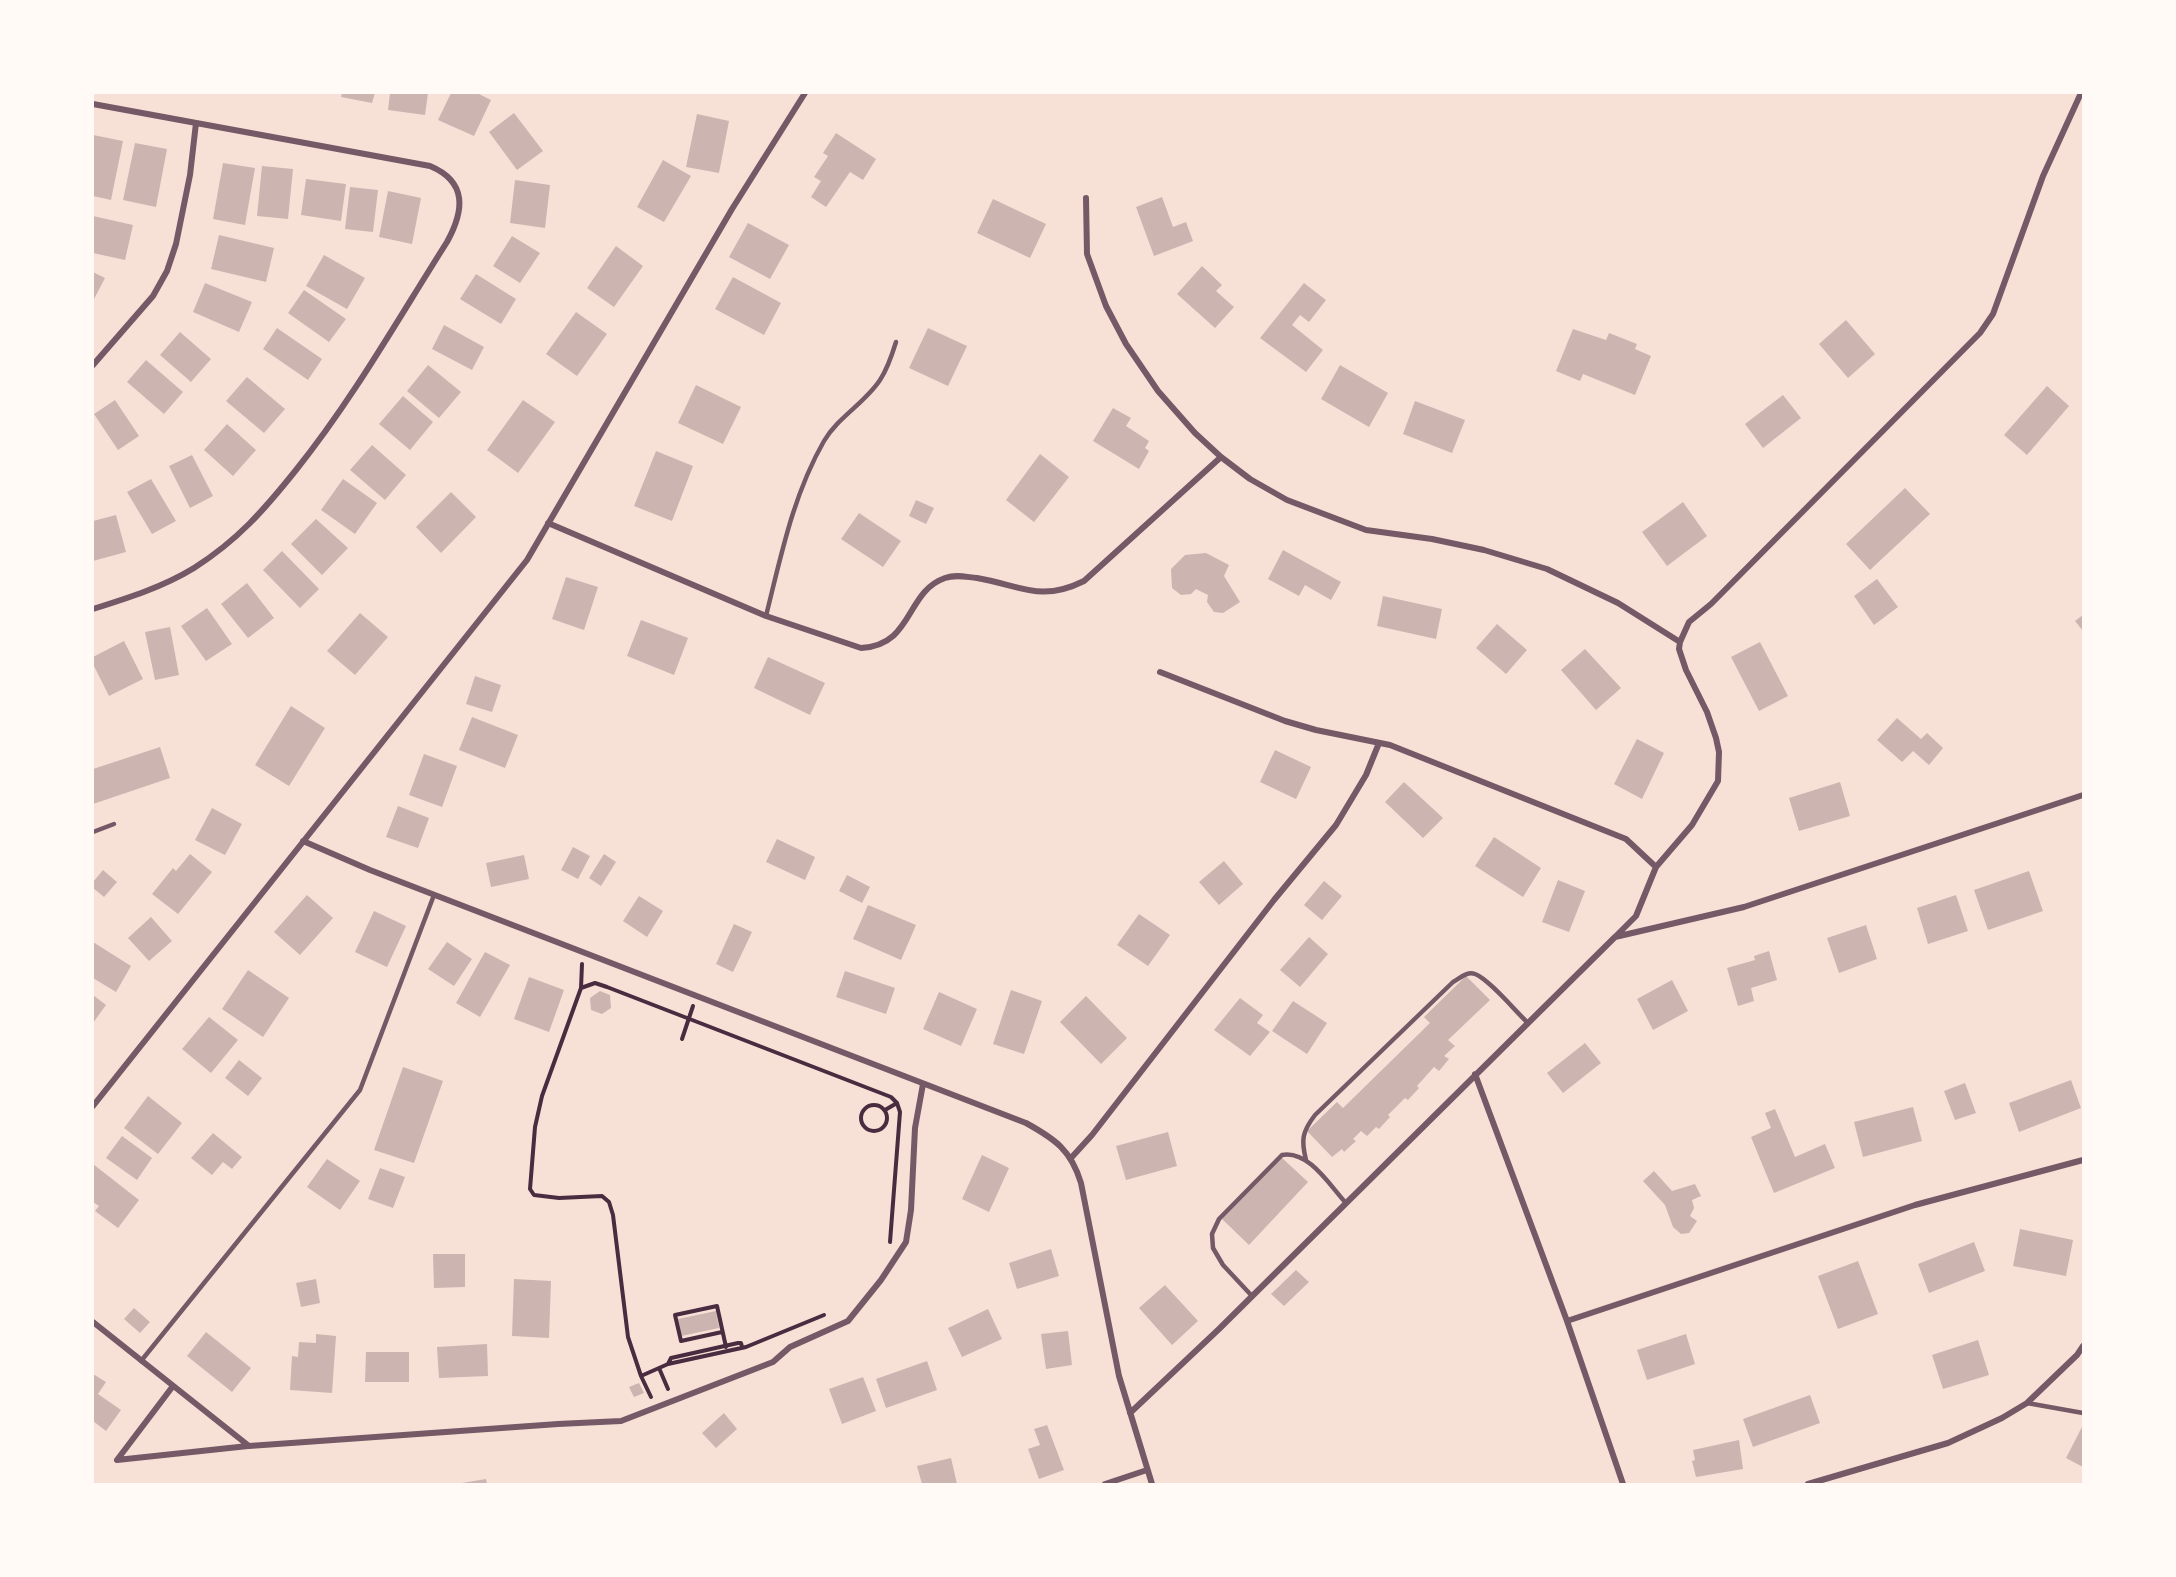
<!DOCTYPE html>
<html>
<head>
<meta charset="utf-8">
<style>
	body { margin:0 }
	#map { position:relative; width:2176px; height:1577px; overflow:hidden; background:#f7e1d7; font-family:"Playfair Display",serif }
	canvas { display:block }
	.frame { position:absolute; inset:0; border:94px solid #fffaf5; pointer-events:none }
</style>
</head>
<body>
<div id="map">
<canvas width="2176" height="1577"></canvas>
<div class="frame"></div>
</div>
<script>
const g = document.querySelector('canvas').getContext('2d');
g.lineJoin = 'round';
function fillPath(path, color) {
  g.fillStyle = color;
  g.fill(path, 'evenodd');
}
function trace(path, color, width, dash) {
  g.strokeStyle = color;
  g.lineWidth = width;
  g.lineCap = dash ? 'butt' : 'round';
  g.setLineDash(dash || []);
  g.stroke(path);
}
fillPath(new Path2D(`
	M342 93H375L372 103 341 97Z
	M390 93H428L425 115 388 110Z
	M451 93H477L491 100 474 136 438 120Z
	M514 113 543 151 517 170 489 132Z
	M697 114 729 121 719 173 686 167Z
	M836 133 876 159 863 180 850 172 826 207 811 197 821 181 814 177 828 156 823 153Z
	M93 135 123 141 111 200 93 196Z
	M135 143 167 149 156 207 123 200Z
	M663 160 691 176 664 222 637 207Z
	M223 163 255 168 245 225 213 219Z
	M262 166 293 169 288 219 257 216Z
	M306 179 346 184 341 221 301 215Z
	M515 180 550 185 545 228 510 223Z
	M350 187 378 190 373 232 345 229Z
	M388 191 421 198 412 244 379 237Z
	M1162 197 1173 227 1186 222 1193 241 1154 256 1136 207Z
	M993 199 1046 224 1030 258 977 233Z
	M93 216 133 225 125 260 93 253Z
	M748 223 789 245 770 279 729 257Z
	M219 235 274 248 266 282 211 269Z
	M512 236 540 253 520 283 493 266Z
	M616 246 643 266 614 307 587 288Z
	M324 255 365 278 347 309 306 286Z
	M1202 266 1222 285 1216 291 1234 307 1215 328 1177 294Z
	M93 272 105 278 93 301Z
	M476 274 516 299 501 324 460 299Z
	M733 277 781 303 764 335 715 309Z
	M205 283 252 302 239 332 193 312Z
	M1304 283 1326 300 1309 322 1300 315 1292 325 1323 350 1306 372 1260 338Z
	M304 290 346 319 329 342 288 313Z
	M576 312 607 334 577 376 546 354Z
	M1846 320 1875 354 1848 378 1819 344Z
	M444 325 484 347 472 370 432 349Z
	M277 328 322 359 308 380 263 349Z
	M928 328 967 346 948 386 909 368Z
	M1573 329 1606 340 1609 333 1637 344 1635 349 1651 356 1635 395 1583 374 1580 381 1556 371Z
	M180 332 211 359 191 382 160 355Z
	M146 360 183 392 164 414 127 382Z
	M428 365 461 392 439 418 407 391Z
	M1340 365 1388 393 1369 427 1321 399Z
	M247 377 285 409 264 433 226 401Z
	M696 385 741 407 723 444 678 423Z
	M2047 386 2069 406 2027 455 2004 435Z
	M1783 395 1801 418 1763 448 1745 424Z
	M403 396 433 422 410 450 379 424Z
	M115 400 139 436 118 450 94 414Z
	M523 400 555 422 518 473 487 450Z
	M1415 401 1465 420 1452 453 1403 434Z
	M1113 408 1131 418 1126 426 1149 441 1145 448 1149 451 1139 469 1093 441Z
	M227 424 256 450 233 476 204 450Z
	M372 445 406 475 385 500 350 470Z
	M656 451 693 466 672 521 634 506Z
	M1040 454 1069 477 1034 522 1006 500Z
	M192 455 213 496 190 508 169 466Z
	M151 479 176 521 152 534 127 492Z
	M343 479 377 503 355 534 321 510Z
	M1905 488 1930 514 1870 570 1846 544Z
	M451 492 476 517 441 553 416 527Z
	M916 500 934 508 926 524 909 516Z
	M1683 502 1707 536 1667 566 1642 532Z
	M859 513 901 541 883 567 841 539Z
	M116 515 126 552 93 561V521Z
	M316 519 348 548 322 575 291 544Z
	M1283 550 1341 582 1331 600 1305 585 1299 596 1268 579Z
	M282 551 319 589 300 608 263 570Z
	M1206 553 1229 565 1224 576 1240 602 1223 613 1214 612 1207 602 1208 595 1196 589 1191 594 1181 595 1172 588 1171 569 1185 555Z
	M566 577 598 587 584 630 552 619Z
	M1877 579 1898 607 1874 625 1854 596Z
	M247 583 274 618 248 638 221 604Z
	M1383 596 1442 609 1436 639 1377 626Z
	M207 608 232 644 206 661 181 626Z
	M360 613 388 637 355 675 327 651Z
	M2083 615V631L2075 621Z
	M641 620 688 638 674 675 627 656Z
	M1497 624 1527 650 1506 674 1476 648Z
	M170 627 179 675 155 680 145 632Z
	M124 641 143 679 109 696 93 664V657Z
	M1760 642 1788 696 1759 711 1731 657Z
	M1585 649 1621 688 1596 710 1561 670Z
	M768 657 825 683 810 715 754 688Z
	M475 676 501 685 492 712 466 704Z
	M291 706 325 728 289 786 255 765Z
	M472 717 518 735 505 768 459 750Z
	M1897 718 1921 739 1927 733 1943 748 1929 765 1913 751 1902 762 1877 740Z
	M1637 739 1664 753 1642 799 1614 784Z
	M160 747 170 778 93 804V769Z
	M1275 750 1311 767 1296 799 1260 782Z
	M424 754 457 766 442 807 409 795Z
	M1404 782 1443 818 1423 838 1385 802Z
	M1840 782 1850 816 1799 831 1789 798Z
	M398 806 429 818 418 848 386 837Z
	M212 808 242 824 225 855 195 840Z
	M1494 837 1541 868 1523 897 1475 866Z
	M777 839 815 857 805 880 766 862Z
	M573 847 590 856 578 879 561 870Z
	M190 854 212 872 178 914 152 894 173 868 176 871Z
	M604 854 616 862 601 886 589 878Z
	M524 855 529 879 491 887 486 863Z
	M1224 861 1243 884 1219 905 1199 882Z
	M103 870 117 882 104 897 93 888V882Z
	M2029 871 2043 911 1988 930 1974 890Z
	M847 875 870 887 862 903 839 891Z
	M1558 880 1585 891 1569 932 1542 922Z
	M1324 881 1342 896 1322 920 1304 905Z
	M307 895 333 918 300 955 274 932Z
	M1956 895 1968 931 1928 944 1917 908Z
	M639 896 663 911 647 937 623 921Z
	M868 905 916 925 901 960 853 939Z
	M374 911 406 926 387 967 355 952Z
	M1139 914 1170 935 1148 966 1117 945Z
	M151 917 172 941 149 961 128 938Z
	M734 924 752 932 733 972 716 964Z
	M1866 925 1877 959 1839 973 1827 938Z
	M1309 937 1328 954 1300 987 1280 970Z
	M93 942 131 966 116 992 93 978Z
	M447 942 472 959 454 986 428 969Z
	M1769 951 1777 980 1751 988 1754 1001 1738 1006 1727 968 1755 960 1754 956Z
	M485 952 510 965 480 1017 456 1003Z
	M248 970 289 998 263 1037 222 1009Z
	M845 971 895 988 886 1014 836 997Z
	M1466 976 1490 1000 1448 1040 1455 1046 1444 1056 1449 1059 1439 1071 1434 1067 1417 1086 1419 1088 1408 1100 1405 1098 1388 1115 1390 1117 1379 1129 1376 1127 1367 1136 1361 1131 1353 1139 1356 1141 1344 1152 1342 1149 1332 1157 1307 1131 1337 1102 1343 1108 1430 1023 1424 1017Z
	M529 977 564 990 549 1032 514 1019Z
	M1672 980 1688 1011 1653 1030 1637 999Z
	M1011 990 1042 1001 1024 1054 993 1044Z
	M600 991 610 995 611 1008 602 1014 591 1010 590 998Z
	M939 992 977 1009 961 1046 923 1029Z
	M93 995 106 1005 93 1023Z
	M1086 996 1127 1038 1101 1064 1060 1022Z
	M1240 998 1263 1015 1257 1023 1270 1032 1250 1056 1214 1030Z
	M1293 1001 1327 1023 1307 1054 1272 1031Z
	M209 1017 238 1040 211 1073 182 1049Z
	M1585 1043 1601 1063 1563 1093 1547 1073Z
	M239 1060 262 1078 248 1096 225 1078Z
	M403 1067 443 1081 414 1163 374 1150Z
	M2071 1080 2081 1108 2019 1132 2009 1103Z
	M1965 1083 1976 1113 1955 1120 1944 1091Z
	M148 1096 182 1123 158 1154 124 1128Z
	M1913 1107 1922 1141 1863 1157 1854 1122Z
	M1775 1109 1795 1157 1825 1144 1835 1168 1774 1193 1751 1137 1771 1128 1765 1113Z
	M1168 1132 1177 1166 1126 1180 1116 1146Z
	M213 1133 242 1157 232 1169 223 1162 212 1175 191 1158Z
	M122 1136 152 1158 137 1180 106 1158Z
	M982 1155 1009 1168 989 1212 962 1199Z
	M1281 1157 1308 1182 1249 1245 1222 1219Z
	M327 1159 360 1181 340 1210 307 1187Z
	M93 1164 139 1200 118 1228 95 1211 99 1206 93 1202Z
	M380 1168 405 1177 393 1208 368 1199Z
	M1654 1171 1672 1191 1695 1184 1701 1196 1692 1200 1694 1208 1690 1216 1697 1221 1689 1233 1681 1234 1673 1227 1665 1205 1643 1181Z
	M2020 1229 2073 1240 2066 1276 2013 1266Z
	M1974 1242 1985 1271 1929 1293 1918 1264Z
	M1051 1249 1059 1276 1017 1289 1009 1263Z
	M433 1254H465V1287L434 1288Z
	M1858 1261 1878 1314 1838 1329 1818 1276Z
	M1296 1270 1309 1282 1284 1306 1271 1294Z
	M316 1279 320 1303 301 1307 296 1283Z
	M514 1279 551 1281 549 1338 512 1336Z
	M1165 1285 1198 1321 1172 1345 1139 1308Z
	M134 1308 150 1322 140 1333 124 1319Z
	M988 1309 1002 1339 962 1357 948 1328Z
	M716 1311 719 1328 681 1336 678 1319Z
	M1068 1331 1072 1365 1046 1369 1041 1334Z
	M206 1332 251 1368 232 1392 187 1356Z
	M316 1334 336 1336 332 1393 290 1390 292 1356 298 1357 299 1342 316 1343Z
	M1686 1334 1695 1364 1647 1380 1637 1350Z
	M1978 1340 1989 1375 1943 1389 1932 1355Z
	M487 1344 488 1376 439 1378 437 1347Z
	M366 1352H409V1382H365Z
	M927 1361 937 1390 886 1408 876 1379Z
	M93 1374 106 1382 98 1394 121 1410 106 1431 93 1421Z
	M863 1377 876 1411 842 1424 829 1389Z
	M639 1383 644 1393 634 1397 629 1387Z
	M1810 1395 1820 1423 1753 1447 1743 1419Z
	M724 1413 737 1429 716 1448 702 1433Z
	M1047 1425 1064 1470 1039 1479 1028 1449 1040 1445 1034 1429Z
	M2083 1425V1467L2066 1458Z
	M1739 1440 1743 1469 1696 1477 1692 1461 1695 1460 1693 1450Z
	M951 1458 957 1484H922L917 1466Z
	M486 1479 487 1484H462V1483Z`), '#ccb4b1');
trace(new Path2D(`
	M582 964 581 988 542 1096 535 1127 530 1189 534 1195 559 1198 602 1196 609 1202 613 1215 628 1337 641 1376 668 1364 746 1347 824 1315
	M581 988 595 983 607 987 891 1097 897 1103 900 1112 890 1242
	M682 1039 693 1006
	M861 1118a13 13 0 1 1 26 0a13 13 0 1 1-26 0Z
	M885 1110 897 1103
	M722 1332 681 1341 675 1315 717 1306 726 1347
	M668 1364 671 1358 738 1343H741L742 1347
	M659 1368 668 1389
	M641 1376 651 1397`), '#4a2c40', 4);
trace(new Path2D(`
	M766 616C781 556 793 495 824 441 838 417 865 403 880 380 888 368 892 355 896 342
	M93 832 114 824
	M1306 1160C1301 1140 1302 1132 1315 1115L1453 982C1460 978 1467 971 1475 974 1489 979 1516 1012 1528 1023
	M1252 1296 1223 1265 1213 1248 1212 1234 1219 1219 1282 1155C1309 1150 1330 1186 1346 1203
	M141 1361 360 1090 434 895
	M2027 1403 2083 1413`), '#755966', 4.5);
trace(new Path2D(`
	M93 104 430 166C468 182 464 211 447 242 398 319 353 399 296 470 264 510 238 540 194 568 163 587 128 598 93 609
	M1086 198 1087 254 1106 306 1126 344 1158 391 1195 433 1221 457 1250 479 1287 500 1366 530 1432 539 1484 550 1547 569 1618 603 1680 642 1679 649 1686 670 1707 712 1716 738 1719 752 1718 781 1692 825 1656 867 1636 916 1615 937
	M93 365 153 296 167 271 176 244 190 175 196 123
	M548 523 766 616 861 648C914 645 905 592 945 578 956 574 966 577 977 578 1020 585 1040 603 1084 581L1221 457
	M1680 642 1689 622 1711 604 1980 333 1993 314 2043 176 2081 93
	M1160 672 1285 721 1316 730 1390 745 1626 839 1656 867
	M303 841 370 870 1026 1123C1055 1139 1071 1150 1081 1183L1119 1376 1152 1484
	M1475 1074 1567 1321 1623 1484
	M93 1106 527 560 732 209 805 93
	M1071 1158 1092 1135 1274 900 1336 825 1366 775 1379 743
	M1567 1321 1915 1205 2083 1160
	M93 1322 249 1446 558 1424 621 1421 773 1362 790 1347 848 1321 881 1280 906 1242 911 1210 915 1128 923 1084
	M173 1386 117 1460 248 1446
	M1130 1413 1219 1329 1615 937 1744 907 2083 795
	M1105 1484 1147 1470
	M1808 1484 1948 1443 2002 1418 2027 1403 2077 1355 2083 1346`), '#755966', 6);
</script>
</body>
</html>
